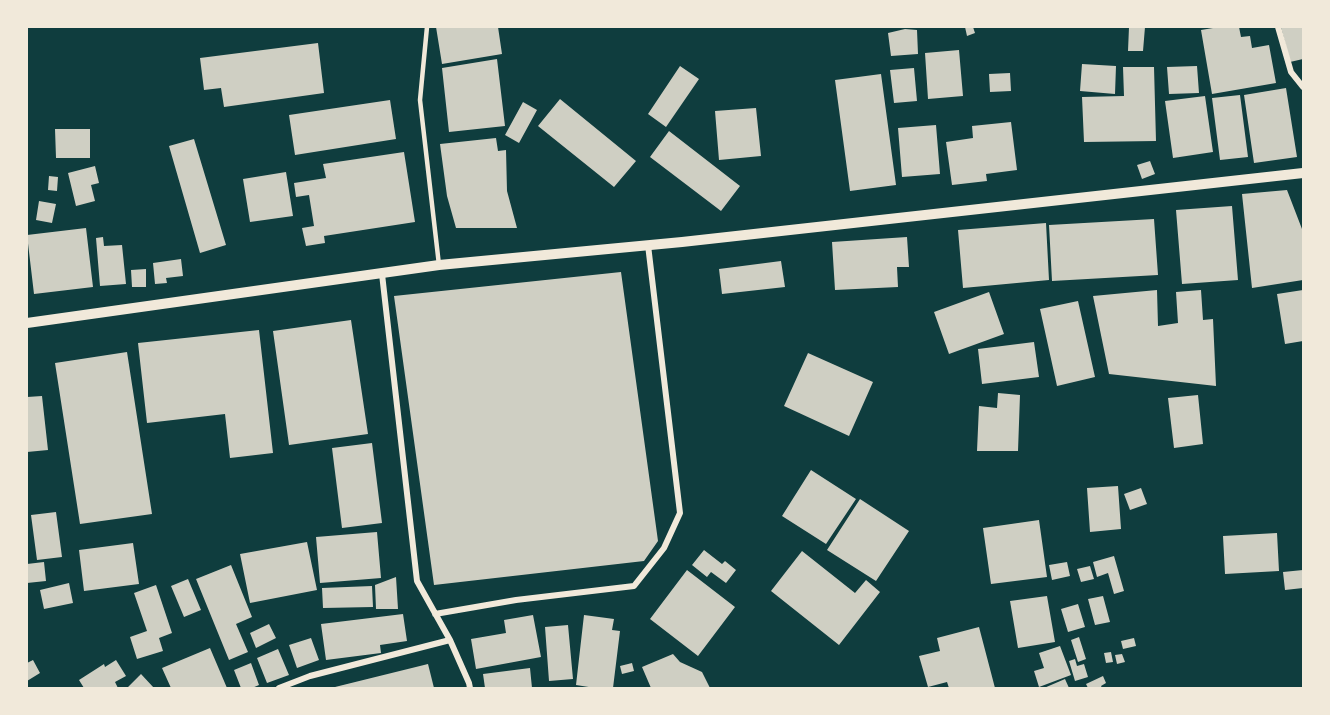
<!DOCTYPE html>
<html>
<head>
<meta charset="utf-8">
<style>
	body { margin:0 }
	#map { position:relative; width:1330px; height:715px; overflow:hidden; background:#0f3d3e; font-family:"Libre Baskerville",serif }
	canvas { display:block }
	.frame { position:absolute; inset:0; border:28px solid #f1e9da; pointer-events:none }
</style>
</head>
<body>
<div id="map">
<canvas width="1330" height="715"></canvas>
<div class="frame"></div>
</div>
<script>
const g = document.querySelector('canvas').getContext('2d');
g.lineJoin = 'round';
function fillPath(path, color) {
  g.fillStyle = color;
  g.fill(path, 'evenodd');
}
function trace(path, color, width, dash) {
  g.strokeStyle = color;
  g.lineWidth = width;
  g.lineCap = dash ? 'butt' : 'round';
  g.setLineDash(dash || []);
  g.stroke(path);
}
fillPath(new Path2D(`
	M436 27H498L502 54 442 64Z
	M965 27H973L975 33 967 36Z
	M1129 27H1145L1143 51H1128Z
	M1219 27H1239L1241 37 1250 36 1252 48 1269 45 1276 83 1212 94 1201 30Z
	M1281 27H1303V59L1290 62Z
	M905 29 917 30 918 54 891 56 888 33Z
	M318 43 324 93 224 107 221 88 204 90 200 58Z
	M959 50 963 96 928 99 925 53Z
	M497 59 505 126 449 132 442 68Z
	M1082 64 1116 66 1115 94 1080 91Z
	M680 66 699 79 666 127 648 114Z
	M1197 66 1199 93 1169 94 1167 67Z
	M1123 67H1154L1156 141 1084 142 1082 97 1124 96Z
	M914 68 917 101 894 103 890 70Z
	M1010 73 1011 91 990 92 989 74Z
	M881 74 896 185 850 191 835 80Z
	M1286 88 1297 157 1254 163 1244 95Z
	M1240 95 1248 157 1220 160 1212 98Z
	M1205 96 1213 152 1173 158 1165 101Z
	M560 99 636 161 614 187 538 126Z
	M390 100 396 139 295 155 289 115Z
	M523 102 537 110 519 143 505 135Z
	M756 108 761 156 719 160 715 111Z
	M1011 122 1017 170 986 174 987 181 952 185 946 142 973 138 972 126Z
	M936 125 940 174 902 177 898 128Z
	M55 129H90V158H56Z
	M669 131 740 186 721 211 650 157Z
	M496 138 498 151 506 150 507 191 517 228H456L447 196 440 144Z
	M194 139 226 245 200 253 169 146Z
	M404 152 415 222 324 236 325 243 306 246 302 228 314 226 309 195 296 197 294 183 326 178 323 164Z
	M1150 161 1155 174 1142 179 1137 165Z
	M95 166 99 183 91 185 95 201 76 206 68 173Z
	M286 172 293 216 250 222 243 179Z
	M49 176 58 177 57 191 48 190Z
	M1287 190 1302 229 1303 280 1252 288 1242 194Z
	M39 201 56 204 52 223 36 220Z
	M1232 206 1238 280 1182 284 1176 210Z
	M1154 219 1158 275 1052 281 1049 225Z
	M1046 223 1049 280 963 288 958 230Z
	M86 228 93 287 34 294 27 235Z
	M103 237 104 246 122 245 126 284 100 286 96 238Z
	M907 237 909 267H897L898 287 835 290 832 242Z
	M181 259 183 276 166 278 167 283 155 284 153 263Z
	M781 261 785 287 722 294 719 269Z
	M146 269V287H132L131 270Z
	M621 272 658 541 644 561 434 585 394 296Z
	M1157 290 1158 326 1178 323 1176 292 1201 290 1203 320 1213 319 1216 386 1109 374 1093 296Z
	M1303 290V341L1285 344 1277 294Z
	M989 292 1004 334 949 354 934 312Z
	M1078 301 1095 377 1057 386 1040 309Z
	M351 320 368 434 289 445 273 331Z
	M259 330 273 453 230 458 225 414 147 423 138 343Z
	M1034 342 1039 377 982 384 978 349Z
	M127 352 152 514 80 524 55 363Z
	M808 353 873 382 849 436 784 406Z
	M998 393 1020 395 1018 451H977L979 406 997 408Z
	M1198 395 1203 444 1174 448 1168 398Z
	M42 396 48 450 27 452V397Z
	M372 443 382 523 342 528 332 448Z
	M811 470 856 499 826 544 782 516Z
	M1118 486 1121 529 1090 532 1087 488Z
	M1141 488 1147 504 1130 510 1124 494Z
	M860 499 909 531 876 581 827 550Z
	M56 512 62 557 37 560 31 515Z
	M1039 520 1047 577 991 584 983 528Z
	M377 532 381 578 320 583 316 537Z
	M1277 533 1279 571 1225 574 1223 536Z
	M307 542 317 590 250 603 240 554Z
	M133 543 139 584 84 591 79 550Z
	M704 550 722 564 725 561 736 570 726 583 711 572 707 577 692 565Z
	M802 551 855 593 866 580 880 592 839 645 771 591Z
	M1114 556 1124 591 1114 594 1108 573 1097 577 1093 562Z
	M44 562 46 581 27 583V564Z
	M1067 562 1070 576 1052 580 1049 565Z
	M231 565 252 617 236 624 248 652 229 660 196 579Z
	M1090 566 1094 579 1081 582 1077 569Z
	M687 570 735 607 698 656 650 619Z
	M1303 570V588L1285 590 1283 572Z
	M396 577 398 609H376L375 585Z
	M188 579 201 610 184 617 171 586Z
	M69 583 73 603 44 609 40 590Z
	M156 585 172 633 159 638 163 651 137 659 130 637 147 631 134 593Z
	M372 586 373 607 323 608 322 588Z
	M1047 596 1055 642 1018 648 1010 601Z
	M1103 596 1110 622 1095 625 1088 599Z
	M1078 604 1085 627 1068 632 1061 609Z
	M403 614 407 641 380 645 381 653 326 660 321 624Z
	M533 615 541 657 476 669 471 639 506 633 504 620Z
	M584 615 614 619 612 630 620 631 613 688H595L576 685Z
	M269 624 276 638 256 648 250 633Z
	M568 625 573 679 549 681 545 627Z
	M979 627 995 688H949L947 682 928 687 919 656 940 651 937 638Z
	M1079 637 1086 659 1078 662 1071 640Z
	M311 638 319 660 297 668 289 645Z
	M1134 638 1136 646 1123 649 1121 641Z
	M1060 646 1071 675 1039 687 1034 671 1044 668 1039 653Z
	M210 648 227 688H171L162 668Z
	M278 649 289 675 267 683 257 658Z
	M1111 652 1113 662 1106 663 1104 653Z
	M673 654 680 662 702 672 710 688H651L642 667Z
	M1122 654 1125 662 1117 664 1115 655Z
	M1075 659 1077 666 1084 664 1088 677 1075 681 1069 661Z
	M33 660 40 673 27 681V663Z
	M116 660 126 676 115 682 118 688H84L79 680 104 664 105 667Z
	M251 663 259 685 252 688H241L234 670Z
	M632 663 634 671 622 674 620 666Z
	M428 664 434 688H335V687Z
	M530 668 532 688H485L483 674Z
	M141 674 154 688H127Z
	M1103 676 1106 683 1101 686 1102 688H1088L1086 684Z
	M1065 679 1069 688H1044Z`), '#cfcfc3');
trace(new Path2D(`
	M427 27 420 100 439 265`), '#f1e9da', 4.5);
trace(new Path2D(`
	M1278 27 1291 72 1303 87
	M382 274 417 581 450 640 469 683 470 688
	M435 614 516 600 634 586 664 548 680 513 648 245
	M279 688 310 676 450 640`), '#f1e9da', 6);
trace(new Path2D(`
	M27 323 439 265 682 242 1303 173`), '#f1e9da', 10);
</script>
</body>
</html>
